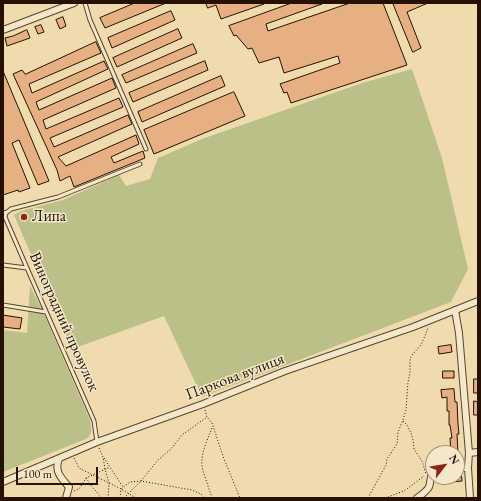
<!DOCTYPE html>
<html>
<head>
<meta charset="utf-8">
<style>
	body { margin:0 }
	#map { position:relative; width:481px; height:501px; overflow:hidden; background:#efdbae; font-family:"EB Garamond",serif }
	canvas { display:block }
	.frame { position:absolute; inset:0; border:4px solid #261101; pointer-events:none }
	.north { position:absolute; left:425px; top:445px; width:40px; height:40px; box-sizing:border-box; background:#f5e8ca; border:1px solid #a2927a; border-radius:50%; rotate:59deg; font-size:11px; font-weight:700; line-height:16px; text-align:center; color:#261101 }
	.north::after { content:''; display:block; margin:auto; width:14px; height:18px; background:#8f2418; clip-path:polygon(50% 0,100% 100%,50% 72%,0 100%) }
	.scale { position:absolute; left:16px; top:467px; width:82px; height:18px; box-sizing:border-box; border:2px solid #261101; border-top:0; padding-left:5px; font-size:12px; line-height:14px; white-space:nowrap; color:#261101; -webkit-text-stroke:3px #f5e8ca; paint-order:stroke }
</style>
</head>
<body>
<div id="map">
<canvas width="481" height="501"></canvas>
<div class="frame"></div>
<div class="north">N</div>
<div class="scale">100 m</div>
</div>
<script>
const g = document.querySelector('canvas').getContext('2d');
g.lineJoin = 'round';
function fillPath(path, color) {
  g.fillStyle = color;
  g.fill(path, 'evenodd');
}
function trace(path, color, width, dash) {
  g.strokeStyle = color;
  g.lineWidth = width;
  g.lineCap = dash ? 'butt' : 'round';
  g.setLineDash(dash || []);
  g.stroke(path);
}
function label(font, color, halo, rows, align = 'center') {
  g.font = font + ' "EB Garamond",serif';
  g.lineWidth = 3;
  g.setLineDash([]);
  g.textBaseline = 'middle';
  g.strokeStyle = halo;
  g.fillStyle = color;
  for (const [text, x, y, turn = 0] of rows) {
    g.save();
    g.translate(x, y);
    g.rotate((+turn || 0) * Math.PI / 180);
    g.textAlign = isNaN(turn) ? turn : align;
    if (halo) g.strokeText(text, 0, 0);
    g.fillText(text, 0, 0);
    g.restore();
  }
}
fillPath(new Path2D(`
	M412 69 442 158 468 269 451 302 202 397 164 316 72 349 14 215 21 211 63 200 119 175 126 186 150 179 158 158 202 139 362 83Z
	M30 286 41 307 90 420C91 429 94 433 86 439L3 472V330L27 333Z`), '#bbc089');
const building = new Path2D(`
	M135 3H166L105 28 100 18Z
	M206 3H263L264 4 221 19 216 5 208 8Z
	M292 3 322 4 266 24 268 31 350 3H383L407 65 291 103 287 92 284 93 280 84 340 63 338 56 284 73 279 57 259 63 252 48 248 49 236 35 234 36 229 26Z
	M393 3H428L407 12 421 48 413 52Z
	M171 11 175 20 112 48 108 38Z
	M63 17 66 26 60 29 56 20Z
	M41 25 44 32 38 34 35 27Z
	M178 29 182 38 117 67 113 58Z
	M27 30 30 38 7 46 5 38 13 36Z
	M96 42 101 53 29 84 32 93 104 61 108 69 36 102 39 110 112 78 116 88 43 120 46 129 119 98 123 107 50 138 54 147 128 115 132 124 58 157 66 166 136 135 139 144 111 157 114 163 143 151 145 158 74 187 70 176 60 181 57 170 13 74 22 70 25 74Z
	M193 44 197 53 126 83 122 75Z
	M205 61 208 70 133 102 129 93Z
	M3 71 49 181 38 185 19 140 12 143 30 188 19 192 18 190 3 195Z
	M221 76 225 86 142 122 138 112Z
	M234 92 245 116 154 154 144 130Z
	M3 315 22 318 20 329 3 327Z
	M451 345 452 352 439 354 438 347Z
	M443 371H454V378H443Z
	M474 379H478V393H474Z
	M454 389 455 402H457L458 424 459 434H457L458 453H451L450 438H452L450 425H449V411H447V397L442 398 441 390Z
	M474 401 478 402V415H474Z
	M457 472H461L462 481 451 482 450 477H457Z`);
fillPath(building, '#e6b083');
trace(building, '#261101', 1);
const lane = new Path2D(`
	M85 3 90 20 146 149
	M3 212 6 213 11 209 58 197 140 164
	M6 213 5 217 27 268 94 421 97 442
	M3 265 27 268
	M3 305 46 312`);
const street = new Path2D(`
	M3 30 74 3
	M455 310 459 333 469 453 468 468 470 498
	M469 453 478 452
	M59 459C54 471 61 478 69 487L66 498
	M457 468H468
	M3 482 97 442 203 404 285 371 413 327 478 301
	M417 498C421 495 426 492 429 487 431 482 430 476 433 471`);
trace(lane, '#58442c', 5);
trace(street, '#58442c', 8);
trace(new Path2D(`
	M205 410 207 417 212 423 224 459 240 498
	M403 421 407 425 411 433 413 440 414 449 422 461 426 474
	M99 448 103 457 105 469 109 483 108 498
	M74 458 79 468 121 489 120 498
	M104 458 123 487
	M86 478 93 488 102 498
	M74 491 79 489 86 478 110 467
	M124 498 141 481 158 460 171 449 182 435 207 417
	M136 498 121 489 130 482 141 481 192 490 201 494 204 498
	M212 498C209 489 206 480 203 471 199 456 207 441 212 428
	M368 498 386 465 387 459 397 444 398 432 403 420 406 410 408 382 410 373V359L412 355 421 345 427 331 428 327
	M385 498 404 491 424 476`), '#261101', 1, [1, 2]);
trace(lane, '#f5e8ca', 3);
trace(street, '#f5e8ca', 6);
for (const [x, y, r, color] of [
	[24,217,4,"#8f2418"]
]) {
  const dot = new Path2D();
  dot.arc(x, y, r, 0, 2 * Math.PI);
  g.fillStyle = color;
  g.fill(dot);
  trace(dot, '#f5e8ca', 1.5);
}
label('16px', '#261101', '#f5e8ca', [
	["Липа",32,217]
], 'left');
label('16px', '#261101', '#f5e8ca', [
	["Виноградний провулок",64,322,66],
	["Паркова вулиця",235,377,-21]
]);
</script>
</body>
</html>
